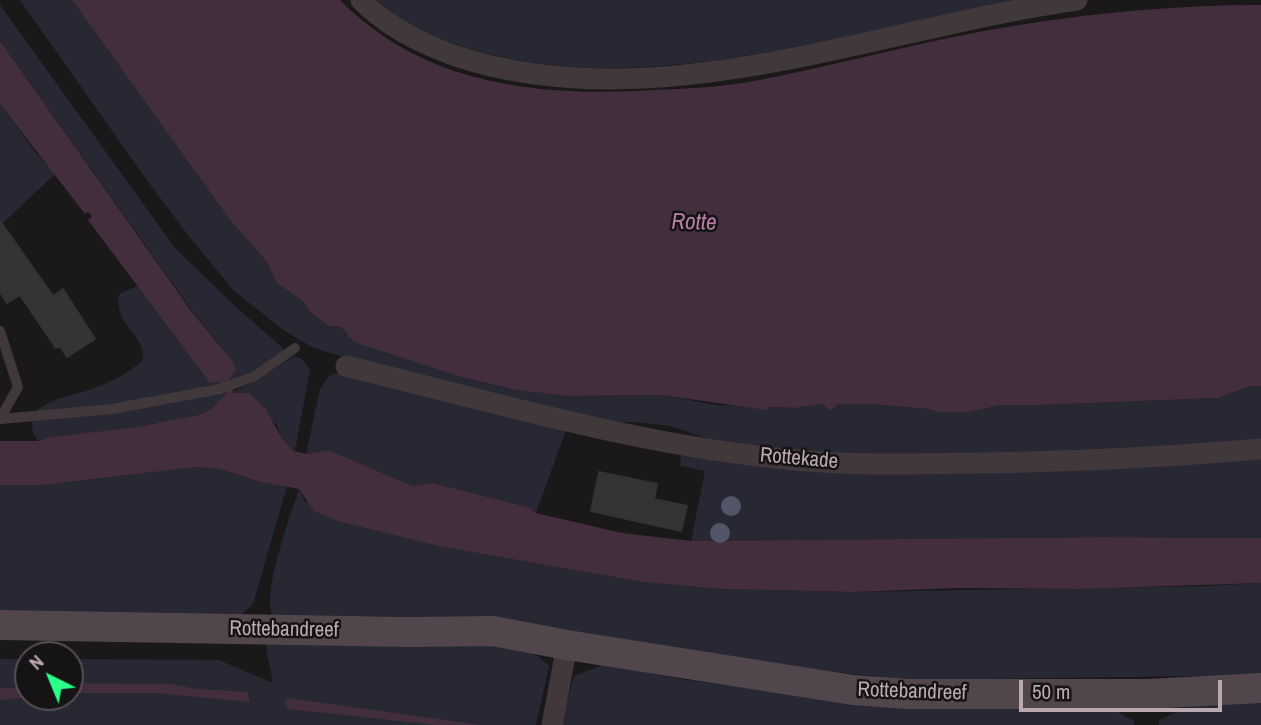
<!DOCTYPE html>
<html>
<head>
<meta charset="utf-8">
<style>
	body { margin:0 }
	#map { position:relative; width:1261px; height:725px; overflow:hidden; background:#1a1818; font-family:"Archivo Narrow",sans-serif }
	canvas { display:block }
	.north { position:absolute; left:14px; top:641px; width:70px; height:70px; box-sizing:border-box; background:#151313; border:2px solid #574f53; border-radius:50%; rotate:317deg; font-size:19px; font-weight:700; line-height:28px; text-align:center; color:#bba9b2 }
	.north::after { content:''; display:block; margin:auto; width:24px; height:32px; background:#2bff8b; clip-path:polygon(50% 0,100% 100%,50% 72%,0 100%) }
	.scale { position:absolute; left:1019px; top:680px; width:203px; height:32px; box-sizing:border-box; border:4px solid #bba9b2; border-top:0; padding-left:9px; font-size:21px; line-height:24px; white-space:nowrap; color:#bba9b2; -webkit-text-stroke:5px #151313; paint-order:stroke }
</style>
</head>
<body>
<div id="map">
<canvas width="1261" height="725"></canvas>
<div class="north">N</div>
<div class="scale">50 m</div>
</div>
<script>
const g = document.querySelector('canvas').getContext('2d');
g.lineJoin = 'round';
function fillPath(path, color) {
  g.fillStyle = color;
  g.fill(path, 'evenodd');
}
function trace(path, color, width, dash) {
  g.strokeStyle = color;
  g.lineWidth = width;
  g.lineCap = dash ? 'butt' : 'round';
  g.setLineDash(dash || []);
  g.stroke(path);
}
function label(font, color, halo, rows, align = 'center') {
  g.font = font + ' "Archivo Narrow",sans-serif';
  g.lineWidth = 5;
  g.setLineDash([]);
  g.textBaseline = 'middle';
  g.strokeStyle = halo;
  g.fillStyle = color;
  for (const [text, x, y, turn = 0] of rows) {
    g.save();
    g.translate(x, y);
    g.rotate((+turn || 0) * Math.PI / 180);
    g.textAlign = isNaN(turn) ? turn : align;
    if (halo) g.strokeText(text, 0, 0);
    g.fillText(text, 0, 0);
    g.restore();
  }
}
fillPath(new Path2D(`
	M20 0H72L230 220 266 261 277 283 304 302 308 310 328 326H340L348 334 461 377 516 390 567 396 661 395 717 405 795 408 823 404H871L928 409 940 412H968L1002 405H1041L1218 398 1253 386H1261V442L1202 448 840 457 727 445 670 426 634 422 603 423 411 375 326 352 312 347 283 330 233 290 188 235 146 179Z
	M377 0H1024C953 15 882 31 811 44 695 67 570 84 455 44 427 35 398 21 377 0Z
	M0 5 175 248 236 307 285 350 261 368 228 381 234 366 233 362 193 312 0 41Z
	M0 104 36 153 55 174 0 226Z
	M137 286 210 382H220L226 395 210 410 198 415 136 427 51 437 38 441C30 431 29 416 40 408 54 398 71 396 86 391 107 384 127 375 143 360 145 332 114 327 119 294Z
	M294 356 302 359 310 369 295 451 282 438 276 424 233 391 254 382Z
	M338 372 567 427 536 513 531 508 433 483 413 486 329 450 306 454 320 389 329 376Z
	M681 453 1261 457V538L1103 537 691 541 705 471 680 466Z
	M197 467 220 469 260 482 287 486 253 604 242 614 243 616 0 614V485H43Z
	M299 489 305 501 443 547 642 582 722 589 853 592 1207 586 1261 583V675L913 680 743 663 496 618 272 615C263 590 290 516 299 489Z
	M267 639 470 642 526 650 539 657 549 666 536 725H0V659H28V697H70V659L219 660 273 683 267 654Z
	M605 664 681 679 805 696 1108 706 1134 721V725H560L574 676Z
	M1261 701V725H1159V720L1197 703Z`), '#272833');
fillPath(new Path2D(`
	M72 0H340C425 86 539 97 654 90 686 89 718 87 749 82 839 65 928 39 1019 25 1099 12 1180 5 1261 5V386H1252L1218 398 1041 405H1002L968 412H940L928 409 871 404H837L831 411 823 404 795 408 769 407 766 410 661 395 567 396 516 390 461 377 357 343 348 337V334L340 326H328L308 310 304 302 277 283 266 261 230 220Z
	M0 41 192 312 233 362 236 369 228 381 234 393H249L265 408 282 438 294 451 306 454 329 450 413 486 433 483 531 508 536 513 622 533 691 541 1103 537 1261 538V583L1080 589 959 588 853 592 722 589 642 582 443 547 338 521 314 511 299 489 260 482 220 469 197 467 43 485H0V441H38L51 437 136 427 198 415 210 410 226 394 219 382 210 383 88 220 92 217 88 212 85 214 0 104Z
	M70 683 170 684 197 689 248 692 250 702 155 693H70Z
	M0 688H28L30 697 0 700Z
	M288 698 481 725H436L288 709 285 702Z`), '#422e3d');
const building = new Path2D(`
	M0 221 53 296 63 289 95 339 67 357 60 346 56 348 20 295 7 303 0 292Z
	M599 472 657 484 654 499 687 506 681 531 591 511Z`);
fillPath(building, '#363333');
trace(building, '#363233', 2);
trace(new Path2D(`
	M0 331 18 387 0 419
	M1 419 112 409 220 389 255 376 295 348`), '#40383b', 10);
trace(new Path2D(`
	M361 0C386 26 422 44 456 56 655 122 878 28 1077 0
	M346 366C493 402 645 447 796 460 856 466 916 464 976 463 1071 462 1166 457 1261 449
	M552 725 567 645`), '#40383b', 21);
trace(new Path2D(`
	M0 625 410 632 493 631 567 645 853 690 909 694H1148L1261 688`), '#50464b', 30);
g.fillStyle = '#525467';
for (const [x, y] of [
	[731,506],
	[720,533]
]) {
  g.beginPath();
  g.arc(x, y, 10, 0, 2 * Math.PI);
  g.fill();
}
label('21px', '#bba9b2', '#151313', [
	["Rottekade",799,459,5],
	["Rottebandreef",284,630,1],
	["Rottebandreef",912,692,2]
]);
label('italic 23px', '#b87ea9', '#151313', [
	["Rotte",694,223,1]
]);
</script>
</body>
</html>
